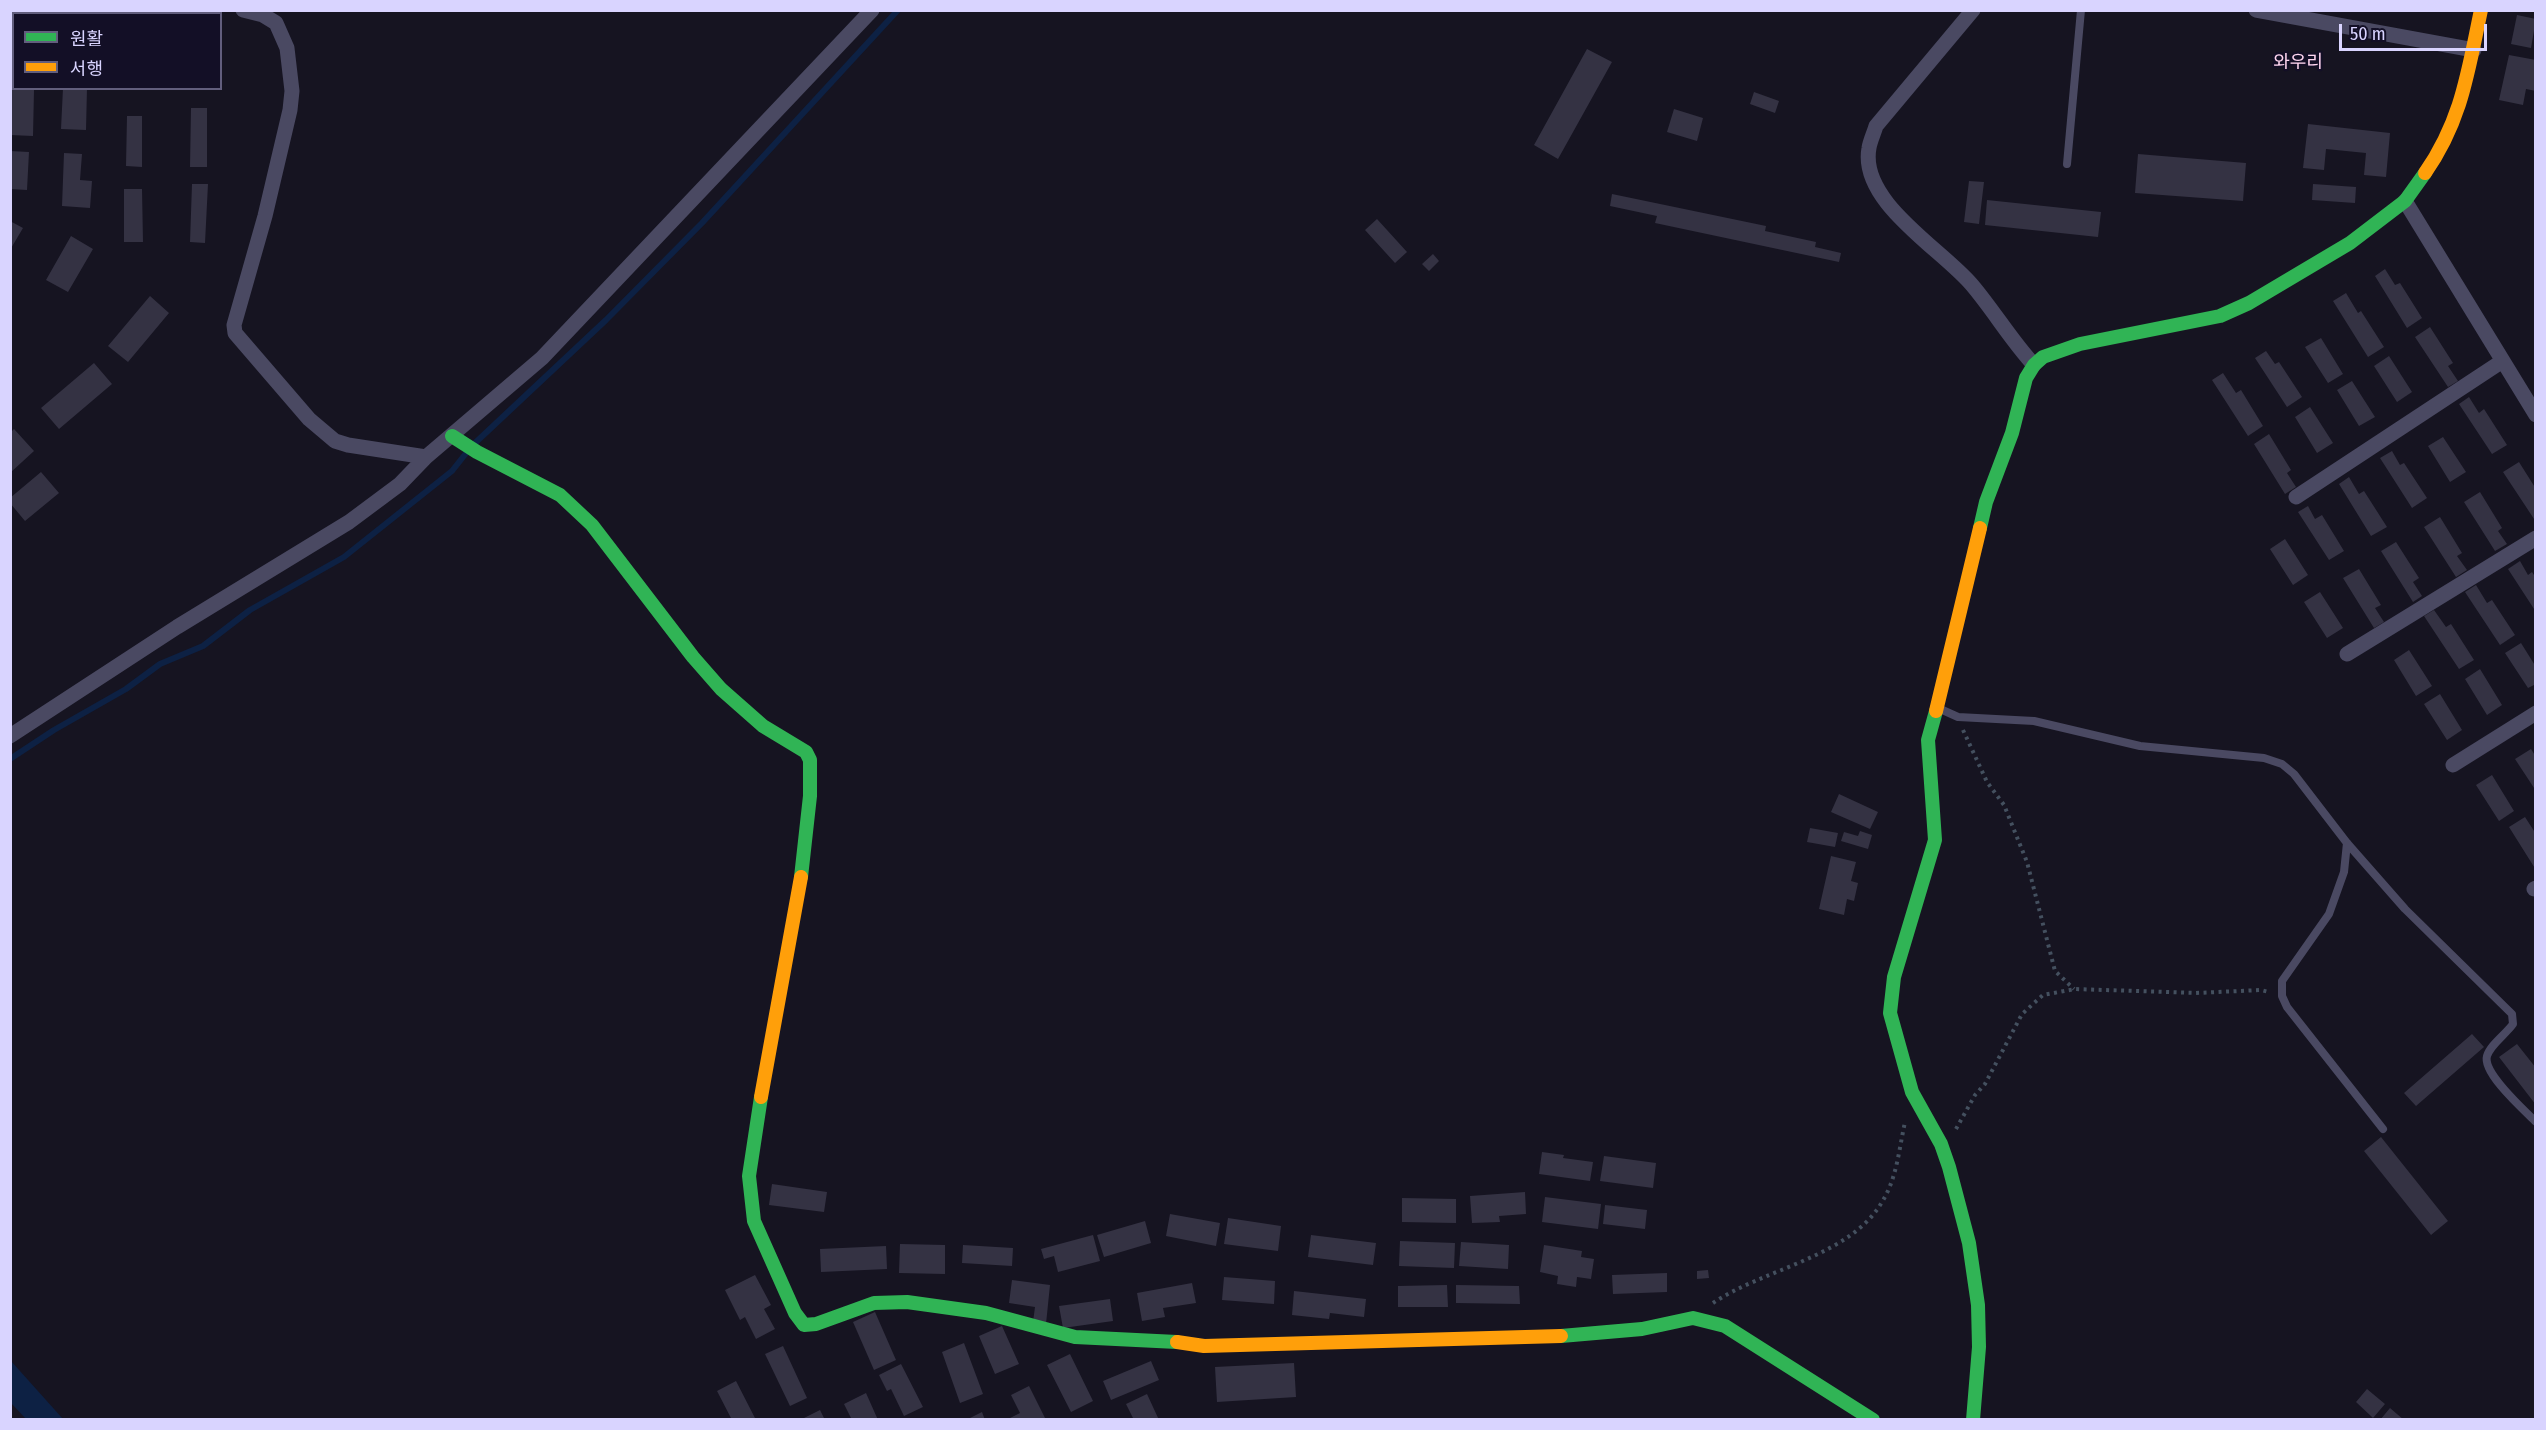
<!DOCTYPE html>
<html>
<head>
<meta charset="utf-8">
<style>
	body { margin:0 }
	#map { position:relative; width:2546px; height:1430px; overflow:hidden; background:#161421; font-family:"Fira Sans Condensed","Noto Sans KR",sans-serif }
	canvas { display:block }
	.frame { position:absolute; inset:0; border:12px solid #d9d4ff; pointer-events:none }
	.legend { position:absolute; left:12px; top:12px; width:210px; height:78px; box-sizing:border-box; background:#130f26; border:2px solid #625e7d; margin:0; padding:8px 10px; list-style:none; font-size:18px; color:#d9d4ff }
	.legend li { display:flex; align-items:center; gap:12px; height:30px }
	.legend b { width:30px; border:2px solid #625e7d }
	.scale { position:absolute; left:2339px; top:24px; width:148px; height:27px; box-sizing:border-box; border:3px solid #d9d4ff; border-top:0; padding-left:8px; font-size:18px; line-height:21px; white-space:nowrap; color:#d9d4ff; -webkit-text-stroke:4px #130f26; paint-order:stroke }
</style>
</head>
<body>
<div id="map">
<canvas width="2546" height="1430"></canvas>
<div class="frame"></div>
<ul class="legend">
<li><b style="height:8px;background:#30b455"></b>원활</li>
<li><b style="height:8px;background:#ff9f0a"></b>서행</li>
</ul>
<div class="scale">50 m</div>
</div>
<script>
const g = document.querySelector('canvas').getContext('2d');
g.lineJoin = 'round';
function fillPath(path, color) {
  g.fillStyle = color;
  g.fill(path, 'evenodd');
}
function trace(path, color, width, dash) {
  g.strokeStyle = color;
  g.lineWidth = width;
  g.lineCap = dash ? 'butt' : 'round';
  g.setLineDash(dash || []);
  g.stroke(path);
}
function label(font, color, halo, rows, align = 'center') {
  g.font = font + ' "Fira Sans Condensed","Noto Sans KR",sans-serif';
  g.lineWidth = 4.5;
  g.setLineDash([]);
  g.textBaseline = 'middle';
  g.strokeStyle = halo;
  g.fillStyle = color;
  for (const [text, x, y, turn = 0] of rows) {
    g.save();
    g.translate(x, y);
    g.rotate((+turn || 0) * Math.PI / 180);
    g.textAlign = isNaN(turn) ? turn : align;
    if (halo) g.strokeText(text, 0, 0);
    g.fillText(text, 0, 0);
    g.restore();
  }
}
fillPath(new Path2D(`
	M11 1361 63 1419H26L11 1403Z`), '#0d2144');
trace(new Path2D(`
	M475 443 606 320 702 223 898 10
	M10 759 54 730 126 689 160 664 203 646 250 610 344 557 452 471 467 452`), '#0d2144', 6);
fillPath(new Path2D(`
	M77 10H93L96 11V14H76Z
	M2517 15 2536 19 2531 48 2511 44Z
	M11 25 14 33V62L10 63Z
	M1587 49 1612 62 1558 159 1534 145Z
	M2509 55 2536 60V91L2526 89 2523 105 2499 100Z
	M63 88H87L86 130 61 129Z
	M10 89 34 90 33 136 10 135Z
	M1754 92 1779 101 1775 113 1750 104Z
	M191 108H207V167H190Z
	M1674 109 1703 118 1697 141 1667 132Z
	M127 116H142V167L126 166Z
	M2308 124 2390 133 2386 177 2364 175 2366 153 2326 149 2324 170 2303 168Z
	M10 151 29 152 27 190 10 189Z
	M64 153 82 154 80 180 92 181 90 208 62 206Z
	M2138 154 2246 163 2243 201 2135 193Z
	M1969 181 1984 182 1979 224 1964 222Z
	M192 184H208L205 243 190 242Z
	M2313 184 2356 187 2355 203 2312 200Z
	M124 189H142L143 242H124Z
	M1612 194 1766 226 1765 231 1816 242 1815 247 1841 253 1839 262 1655 223 1657 216 1610 206Z
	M1987 200 2101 212 2098 237 1985 225Z
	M1377 219 1407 252 1395 263 1365 230Z
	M10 221 23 228 10 250Z
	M71 236 93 249 68 292 46 280Z
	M1433 254 1439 261 1429 271 1422 264Z
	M2385 269 2395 285 2400 283 2422 318 2407 328 2375 276Z
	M2346 293 2358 313 2361 311 2384 347 2368 357 2333 301Z
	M150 296 169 313 128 362 108 346Z
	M2430 327 2453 363 2448 366 2458 381 2448 387 2415 337Z
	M2321 338 2343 374 2328 383 2305 347Z
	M2266 351 2275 364 2279 362 2302 397 2287 407 2255 358Z
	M2389 356 2412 392 2397 402 2374 366Z
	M94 363 112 384 59 429 41 408Z
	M2223 373 2236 393 2241 390 2263 426 2248 436 2212 380Z
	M2352 381 2375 417 2359 426 2337 390Z
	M2469 397 2479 413 2484 409 2507 445 2492 454 2459 404Z
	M2310 407 2333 443 2317 453 2295 417Z
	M14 429 34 451 10 473V433Z
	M2269 434 2291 470 2287 473 2296 487 2285 494 2254 444Z
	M2443 437 2466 472 2450 482 2428 446Z
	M2392 451 2400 465 2404 463 2427 498 2412 508 2380 458Z
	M2519 462 2536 489V522L2503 472Z
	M41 472 59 493 25 521 10 503V498Z
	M2349 477 2359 494 2364 491 2387 527 2371 536 2339 484Z
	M2480 492 2502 528 2498 531 2507 544 2495 551 2464 502Z
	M2308 506 2315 519 2322 515 2344 551 2329 560 2298 512Z
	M2440 517 2462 553 2457 556 2467 570 2456 577 2424 527Z
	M2285 539 2308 575 2293 585 2270 549Z
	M2396 542 2419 578 2413 582 2422 596 2413 602 2381 551Z
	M2520 561 2528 575 2532 572 2536 578V612L2508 569Z
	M2359 569 2381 605 2375 608 2384 622 2374 628 2343 578Z
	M2476 585 2487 603 2492 600 2515 635 2500 645 2465 592Z
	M2320 592 2343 628 2327 638 2304 602Z
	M2434 610 2446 627 2451 624 2474 660 2459 669 2424 616Z
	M2521 643 2536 667V684L2528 688 2505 653Z
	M2409 650 2432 686 2416 696 2394 660Z
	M2480 669 2502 705 2487 715 2465 679Z
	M2440 694 2462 730 2447 740 2424 704Z
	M2531 749 2536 757V791L2515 759Z
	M2492 775 2514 811 2499 821 2476 785Z
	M1839 794 1878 812 1870 829 1831 812Z
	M2525 817 2536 834V870L2509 827Z
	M1810 828 1838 833 1835 847 1807 842Z
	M1860 831 1872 835 1868 849 1841 841 1844 832 1858 836Z
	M1831 856 1856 862 1851 881 1858 883 1854 901 1847 899 1844 915 1819 909Z
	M2472 1034 2484 1047 2416 1106 2404 1093Z
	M2517 1044 2536 1068V1105L2499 1057Z
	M2381 1137 2448 1221 2431 1235 2364 1151Z
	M1542 1152 1564 1155 1563 1158 1593 1162 1590 1181 1539 1174Z
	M1604 1156 1656 1163 1653 1188 1600 1181Z
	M772 1184 827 1192 824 1212 769 1205Z
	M1525 1192 1526 1214 1499 1216 1500 1222 1472 1223 1470 1196Z
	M1545 1197 1601 1204 1598 1229 1542 1222Z
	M1402 1198 1456 1199V1223L1402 1222Z
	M1605 1205 1647 1210 1645 1229 1603 1224Z
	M1170 1214 1220 1223 1216 1246 1166 1236Z
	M1228 1218 1281 1226 1278 1251 1224 1244Z
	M1145 1221 1151 1243 1104 1257 1097 1235Z
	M1093 1235 1100 1261 1058 1272 1054 1256 1044 1259 1041 1249Z
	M1311 1235 1376 1243 1373 1265 1308 1257Z
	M1400 1241 1455 1243 1454 1268 1399 1266Z
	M1461 1242 1509 1245 1508 1269 1459 1266Z
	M900 1244 945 1245V1274L899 1273Z
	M963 1245 1013 1248 1012 1266 962 1263Z
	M1544 1245 1582 1251 1581 1257 1594 1259 1591 1279 1577 1277 1576 1287 1557 1284 1558 1276 1540 1272Z
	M886 1246 887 1269 821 1272 820 1249Z
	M1708 1270 1709 1278 1697 1279V1271Z
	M1667 1273V1292L1613 1294 1612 1275Z
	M755 1275 771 1305 764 1309 775 1329 756 1339 745 1317 740 1320 725 1290Z
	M1224 1277 1275 1281 1274 1304 1222 1300Z
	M1012 1280 1050 1285 1046 1324 1033 1322 1035 1307 1009 1303Z
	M1192 1283 1196 1303 1163 1308 1165 1317 1142 1321 1137 1293Z
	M1447 1285 1448 1307H1398V1286Z
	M1456 1285 1519 1286 1520 1304 1456 1303Z
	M1294 1291 1366 1299 1364 1317 1330 1313 1329 1319 1292 1315Z
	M1110 1299 1113 1321 1063 1328 1059 1306Z
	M875 1312 896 1360 874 1370 853 1322Z
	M1002 1326 1019 1364 995 1374 979 1336Z
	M964 1343 983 1394 960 1403 942 1352Z
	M783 1346 807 1398 790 1406 765 1354Z
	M1070 1354 1093 1401 1071 1412 1047 1365Z
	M1151 1361 1159 1380 1111 1400 1103 1381Z
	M1294 1363 1296 1397 1217 1402 1215 1367Z
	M901 1364 923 1407 904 1416 891 1389 887 1391 879 1375Z
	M736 1381 756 1420H732L717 1391Z
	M1029 1386 1046 1420 1010 1418 1020 1413 1011 1395Z
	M2367 1389 2385 1404 2373 1418 2356 1402Z
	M866 1393 878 1420H852L844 1404Z
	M1147 1394 1159 1420H1134L1126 1404Z
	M2390 1408 2404 1420H2380Z
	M820 1410 825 1420H800Z
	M982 1412 985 1420H966Z`), '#343243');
trace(new Path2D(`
	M1963 730 1987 782 2004 805 2027 862 2055 971 2074 989
	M1956 1129 1975 1095 1985 1084 2022 1014 2043 995 2075 989 2196 993 2261 990 2269 992
	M1713 1303C1763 1269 1850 1257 1882 1202 1897 1178 1899 1149 1905 1122`), '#44505f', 4, [3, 4.5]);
trace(new Path2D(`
	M2067 164 2081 10
	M1938 708 1958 717 2034 721 2140 746 2264 758 2282 764 2294 774 2347 843 2405 909 2512 1014 2513 1024C2506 1034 2490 1045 2487 1056 2482 1073 2524 1110 2536 1122
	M2347 843 2344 872 2329 914 2282 981V996L2287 1007 2383 1129`), '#4a4962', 8);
trace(new Path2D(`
	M243 10 263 15 276 23 287 48 292 91 290 110 265 216 234 325 235 333 309 419 335 441 348 445 426 457
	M1973 10 1876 126C1874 133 1870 141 1869 148 1859 202 1942 249 1972 285 1994 311 2011 340 2034 365
	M2256 10 2474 50
	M2405 201 2536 415
	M2296 497 2501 362
	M2347 654 2536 538
	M10 736 177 627 349 522 400 484 426 457 542 358 872 10
	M2453 765 2536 713
	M2534 889 2536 888`), '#4a4962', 15);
trace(new Path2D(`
	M452 436 477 452 560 495 592 525 693 657 721 689 763 726 806 752 810 760V796L801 877
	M1980 528 1986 502 2012 433 2026 378 2034 365 2043 357 2080 344 2220 316 2249 303 2350 243 2405 201 2425 173
	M1936 711 1928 740 1935 840 1894 977 1890 1013 1912 1092 1941 1144 1949 1167 1969 1243 1978 1305 1979 1347 1973 1420
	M761 1097 749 1176 754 1221 795 1313 804 1325 816 1324 874 1303 907 1302 986 1313 1075 1337 1177 1342
	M1561 1336 1642 1329 1693 1318 1725 1326 1873 1420`), '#30b455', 14);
trace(new Path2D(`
	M2425 173C2462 120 2468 71 2481 10
	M1936 711 1980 528
	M761 1097 801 877
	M1177 1342 1204 1346 1561 1336`), '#ff9f0a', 14);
label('18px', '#ffd6f0', '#130f26', [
	["와우리",2298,63]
]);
</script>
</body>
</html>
